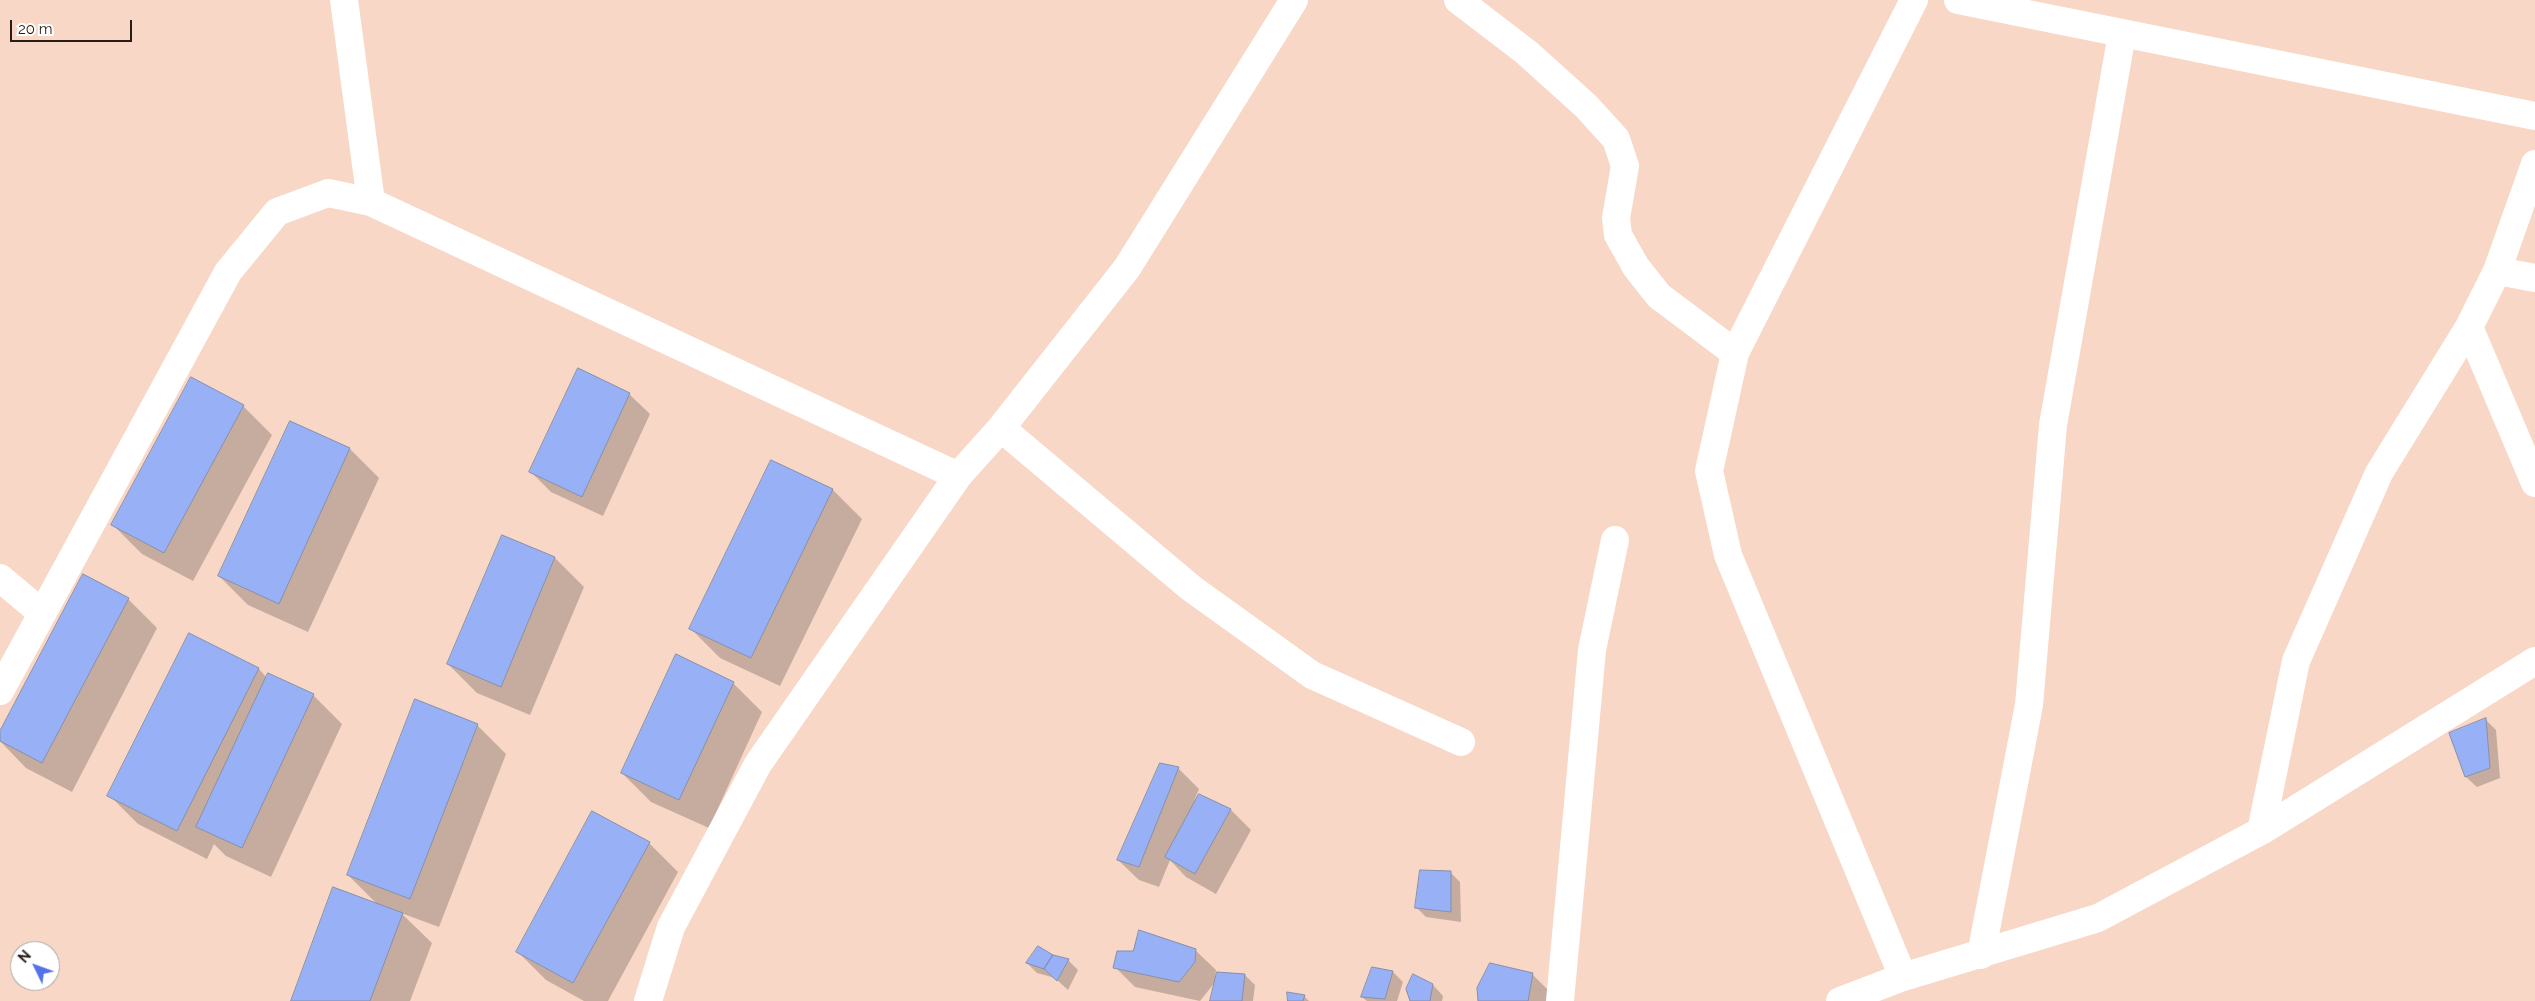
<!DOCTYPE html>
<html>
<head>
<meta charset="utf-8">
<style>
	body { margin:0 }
	#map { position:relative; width:2535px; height:1001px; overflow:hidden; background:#f8d7c6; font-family:Raleway,sans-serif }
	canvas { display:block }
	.north { position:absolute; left:10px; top:941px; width:50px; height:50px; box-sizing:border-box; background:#fff; border:1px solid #a9a5a2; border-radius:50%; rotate:312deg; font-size:14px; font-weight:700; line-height:20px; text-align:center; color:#281d17 }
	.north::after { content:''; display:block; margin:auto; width:18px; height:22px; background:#5573e8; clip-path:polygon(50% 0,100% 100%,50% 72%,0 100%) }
	.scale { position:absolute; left:10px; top:20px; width:122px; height:22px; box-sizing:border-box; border:2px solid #281d17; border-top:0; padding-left:6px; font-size:15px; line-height:18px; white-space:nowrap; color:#281d17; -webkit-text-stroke:4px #fff; paint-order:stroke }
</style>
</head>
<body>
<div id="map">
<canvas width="2535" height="1001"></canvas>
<div class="north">N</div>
<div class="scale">20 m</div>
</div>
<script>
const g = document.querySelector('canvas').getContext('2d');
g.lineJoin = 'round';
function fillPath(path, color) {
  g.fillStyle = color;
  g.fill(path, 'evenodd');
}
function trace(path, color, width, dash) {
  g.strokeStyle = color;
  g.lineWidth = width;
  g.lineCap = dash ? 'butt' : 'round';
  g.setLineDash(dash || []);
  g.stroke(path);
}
fillPath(new Path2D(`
	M629 394 650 414 603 516 551 492 531 472Z
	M243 406 272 435 193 581 142 554 113 525Z
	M350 449 379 478 308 632 248 605 219 576Z
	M772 462 833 490 862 519 780 686 720 658 691 629Z
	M555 558 584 587 530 715 477 693 448 664Z
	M128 599 157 628 72 792 26 768 0 741V734Z
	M190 635 259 669 267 678 313 695 342 724 271 877 226 856 214 844 207 859 138 824 109 795Z
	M733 683 762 712 709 828 651 802 622 773Z
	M2486 720 2496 730 2500 778 2477 787 2466 777 2451 734Z
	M477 725 506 754 439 927 401 913 432 943 410 1001H292L379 906 348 875Z
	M1161 764 1179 769 1199 789 1194 801 1199 795 1231 810 1251 830 1216 894 1186 877 1170 860 1159 887 1139 880 1118 860Z
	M649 843 678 872 608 1001H584L546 980 517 951Z
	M1450 872 1460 882 1461 922 1426 917 1416 907Z
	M1195 950 1216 970 1215 979 1245 975 1255 985 1253 1001H1211L1216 981 1200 1001 1135 987 1115 967Z
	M1053 956 1068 960 1078 970 1068 990 1055 978 1037 973 1027 963Z
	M1373 968 1393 972 1403 982 1397 1001H1367L1362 997Z
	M1532 974 1553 995 1551 1001H1479Z
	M1433 985 1443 996 1442 1001H1411Z
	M1304 996 1309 1001H1289Z`), '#0003');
const building = new Path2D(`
	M578 368 630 393 582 497 529 472Z
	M191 377 244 405 164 553 111 525Z
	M290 421 350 448 279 604 218 576Z
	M771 460 833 489 751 658 689 629Z
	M502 535 555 557 501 687 447 664Z
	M83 574 129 598 42 763 0 741V731Z
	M189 633 259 668 177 831 107 796Z
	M676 654 734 682 679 800 621 773Z
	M268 673 314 694 242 848 196 827Z
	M415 699 478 724 410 899 347 875Z
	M2486 718 2490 768 2465 777 2449 733Z
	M1160 763 1179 767 1139 867 1117 860Z
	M1199 794 1231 809 1195 874 1165 857Z
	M592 811 650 842 573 983 516 952Z
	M1420 870 1451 871V912L1415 908Z
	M333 887 403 913 370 1001H291Z
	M1139 930 1196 949 1195 962 1179 982 1113 968 1117 951H1133Z
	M1038 946 1053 955 1044 969 1026 963Z
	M1053 955 1069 959 1057 981 1044 969Z
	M1490 963 1533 973 1528 1001H1478L1477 988Z
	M1372 967 1393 971 1385 999 1361 997Z
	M1217 972 1245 974 1242 1001H1210Z
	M1413 974 1433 984 1430 1001H1410L1406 989Z
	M1287 992 1305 995 1303 1001H1288Z`);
fillPath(building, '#98b0f5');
trace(building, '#858fab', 1);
trace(new Path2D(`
	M344 0 371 202
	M1458 0 1526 52 1586 106 1616 139 1625 166 1616 218 1618 235 1636 267 1659 296 1735 353
	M1958 0 2535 116
	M2497 271 2535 278
	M2469 327 2535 483
	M1001 428 1191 588 1312 675 1461 742
	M0 578 42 613
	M0 691 228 272 277 212 328 193 371 202 958 476
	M2261 831 2296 661 2379 473 2469 327 2497 271 2535 164
	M1981 955 2029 705 2053 425 2122 34
	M1903 977 1728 555 1709 471 1735 353 1914 0
	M648 1001 671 927 758 764 958 476 1001 428 1127 268 1294 0
	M1560 1001 1592 650 1615 540
	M1840 1001 1903 977 2098 918 2261 831 2535 661`), '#fff', 28);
</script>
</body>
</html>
